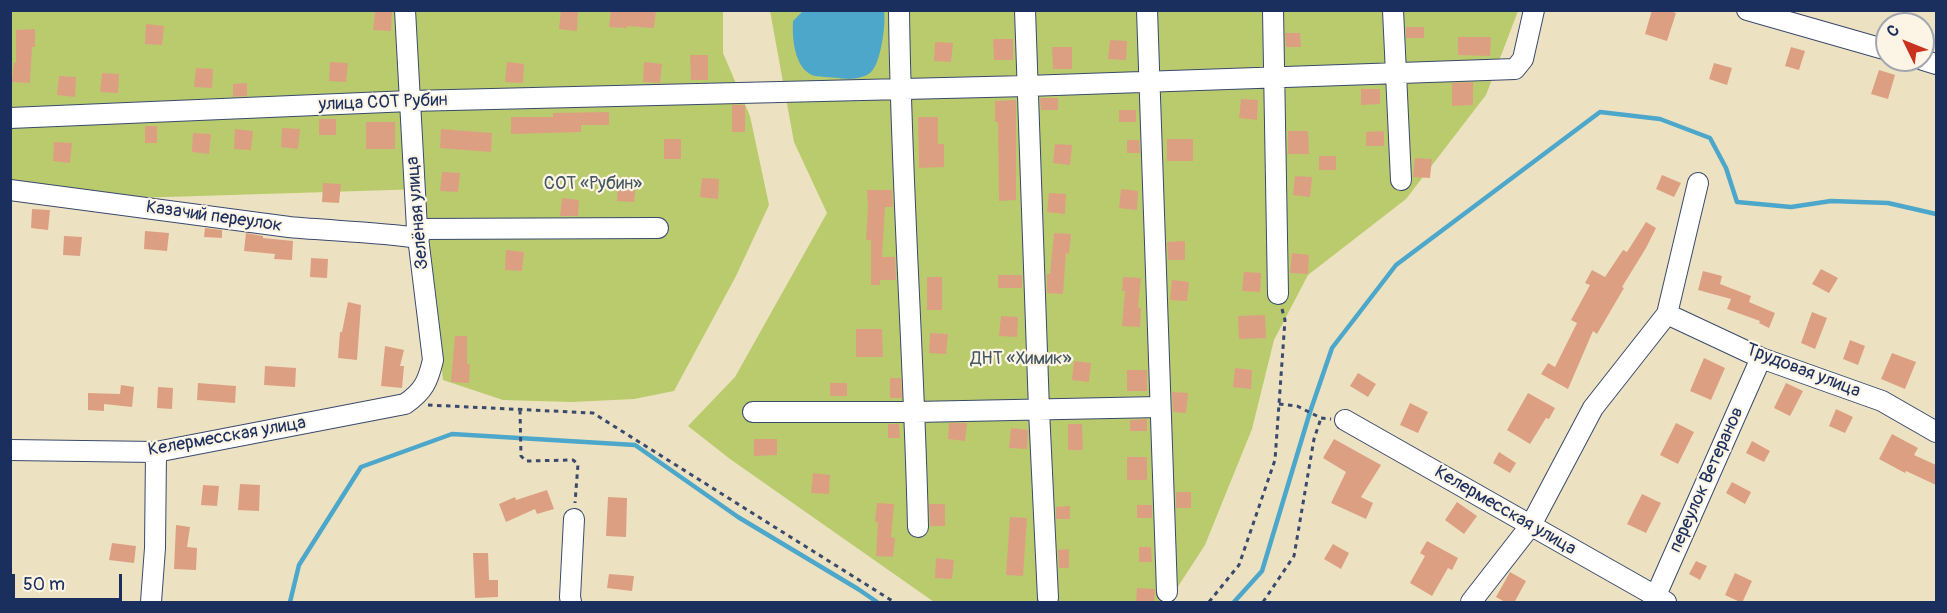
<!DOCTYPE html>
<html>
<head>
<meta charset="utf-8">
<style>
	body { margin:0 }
	#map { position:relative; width:1947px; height:613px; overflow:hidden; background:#ece2c1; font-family:Pangolin,sans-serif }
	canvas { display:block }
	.frame { position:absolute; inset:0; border:12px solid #1b2f5e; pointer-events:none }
	.north { position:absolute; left:1875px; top:12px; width:60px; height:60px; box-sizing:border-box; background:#fcf5e5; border:2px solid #a2a6af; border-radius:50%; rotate:313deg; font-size:16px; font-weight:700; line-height:24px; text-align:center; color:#1b2f5e }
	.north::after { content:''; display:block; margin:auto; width:21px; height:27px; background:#c8321e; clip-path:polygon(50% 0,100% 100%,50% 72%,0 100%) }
	.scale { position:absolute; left:12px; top:574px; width:110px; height:27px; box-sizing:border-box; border:3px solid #1b2f5e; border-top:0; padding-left:8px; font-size:18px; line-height:21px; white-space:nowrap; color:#1b2f5e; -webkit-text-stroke:4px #fcf5e5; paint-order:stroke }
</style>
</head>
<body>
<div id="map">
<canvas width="1947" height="613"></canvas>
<div class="frame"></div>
<div class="north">С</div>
<div class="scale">50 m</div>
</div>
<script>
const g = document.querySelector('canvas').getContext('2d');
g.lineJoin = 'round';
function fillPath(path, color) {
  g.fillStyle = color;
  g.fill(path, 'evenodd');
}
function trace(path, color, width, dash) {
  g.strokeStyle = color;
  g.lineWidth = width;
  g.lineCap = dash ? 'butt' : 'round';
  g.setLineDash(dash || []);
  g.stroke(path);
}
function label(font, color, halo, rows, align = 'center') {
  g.font = font + ' Pangolin,sans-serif';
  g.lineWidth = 4.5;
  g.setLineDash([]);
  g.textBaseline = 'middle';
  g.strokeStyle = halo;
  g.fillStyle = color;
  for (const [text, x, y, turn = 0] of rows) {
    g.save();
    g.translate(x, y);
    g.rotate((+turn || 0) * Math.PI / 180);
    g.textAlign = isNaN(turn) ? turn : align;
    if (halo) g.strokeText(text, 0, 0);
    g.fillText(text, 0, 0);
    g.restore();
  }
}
fillPath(new Path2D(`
	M723 10V53L750 116 769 205 736 276 674 391 634 399 572 402 503 400 443 380 424 189 134 198 11 196V11Z
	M770 11H1518L1486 95 1406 199 1308 275 1274 340 1252 429 1205 545 1168 602H934L730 459 688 426 735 377 827 213 794 142Z`), '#bacb6e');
fillPath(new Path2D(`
	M803 11H884C886 24 881 63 871 72 864 79 848 80 839 78 833 77 816 77 812 75 794 67 792 37 793 21Z`), '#4da7ca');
trace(new Path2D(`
	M290 602 299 565 361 467 452 434 635 445 738 517 858 589 877 602
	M1234 602 1262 571 1310 412 1332 348 1396 265 1600 112 1660 119 1710 138 1726 168 1737 202 1791 207 1831 201 1888 203 1936 214`), '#4da7ca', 4.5);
fillPath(new Path2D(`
	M561 10 578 11 577 31 559 29Z
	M611 10H656L654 28 627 26V28L609 27Z
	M1652 10H1666L1676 13 1667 41 1645 34Z
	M375 11 392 12 391 31 373 30Z
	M146 24 164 26 162 45 145 44Z
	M1406 27H1424V38H1406Z
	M35 29V47H32L30 83 12 82 14 62 16 63V30Z
	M1285 33H1300L1301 47H1286Z
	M1458 37H1491L1490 56 1458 55Z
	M993 39H1013V60H994Z
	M1110 40 1127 41 1126 60 1108 59Z
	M935 42 953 43 951 62 934 61Z
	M1052 47H1072V69H1053Z
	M1791 47 1805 51 1799 70 1785 66Z
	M690 55H708V80H691Z
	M330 62 348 63 346 82 329 81Z
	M507 62 524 64 523 83 505 82Z
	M644 62 662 64 660 83 643 82Z
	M1714 63 1732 68 1727 85 1709 79Z
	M196 68 213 69 212 88 194 87Z
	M1879 70 1895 75 1888 99 1871 94Z
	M102 73 119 74 118 93 100 92Z
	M59 76 76 77 75 97 57 95Z
	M1473 82V105L1452 106V83Z
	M247 83V96L233 97V84Z
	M1361 89H1380V104L1361 105Z
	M1040 98H1058V110H1041Z
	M1241 99 1258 100 1257 120 1239 118Z
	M1016 100V200L999 201 998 122H995V101Z
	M732 105H745V132H732Z
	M1119 110H1136V122H1119Z
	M609 112V125H581V132L511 134V117H553V113Z
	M918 117H938V144H944V167L919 168Z
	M319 119H336V135H319Z
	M366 122H395V149H366Z
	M145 126H157V143H145Z
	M282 128 300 129 298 149 281 147Z
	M235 129 253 131 251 150 234 149Z
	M441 129 492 133 491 152 440 148Z
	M1288 131H1308L1309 154H1288Z
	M1384 131V146H1366V132Z
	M193 133 211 134 209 154 192 152Z
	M664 139H681V159H664Z
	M1167 139H1193V161H1167Z
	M1127 140H1139L1140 153H1127Z
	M54 142 72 143 70 163 53 161Z
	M1055 144 1072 145 1070 165 1053 163Z
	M1319 156H1336V170H1319Z
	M1415 158 1432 159 1430 178 1413 177Z
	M442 172 460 173 458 192 440 191Z
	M1662 175 1681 183 1674 197 1656 189Z
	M1295 176 1312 177 1310 197 1293 195Z
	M702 178 719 179 718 199 700 197Z
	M618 182 636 183 634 202 617 201Z
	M323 183 341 184 339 203 322 202Z
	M1121 189 1138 191 1137 210 1119 208Z
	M867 190H892L893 207H885L882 257H895L896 280H880V285H871V240H866L868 207Z
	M1049 193 1066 194 1065 214 1047 212Z
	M562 198 579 200 578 216H560Z
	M32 209 50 210 48 230 31 228Z
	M1646 222 1656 228 1646 248 1622 287 1624 288 1597 334 1593 331 1568 389 1541 374 1548 363 1555 367 1577 323 1571 320 1590 285 1585 283 1592 270 1605 277 1623 250 1627 252Z
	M205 228 222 230V238L204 237Z
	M145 231 169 233 167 251 144 249Z
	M246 233 263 236V238L293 241 292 260 274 259 275 254 244 251Z
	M1054 233 1071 234 1069 254 1066 253 1063 294 1047 293V274H1050Z
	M64 236 82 237 80 256 63 255Z
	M1185 241V260H1168L1167 242Z
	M506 250 524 252 522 271 505 270Z
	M1292 253 1309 255 1308 274 1290 273Z
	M311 258 328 259 327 278 310 277Z
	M1821 269 1838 278 1829 293 1812 284Z
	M1703 271 1722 276 1720 284 1751 296 1749 302 1775 313 1769 328 1759 323 1760 321 1727 309 1731 299 1698 290Z
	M1244 272 1261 273 1260 292 1242 291Z
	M998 275H1022V288H998Z
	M927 277H942V310H927Z
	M1123 277 1141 278 1138 307 1141 308 1140 327 1122 326 1125 291H1122Z
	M1172 280 1189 282 1187 301 1170 300Z
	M348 302 361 305 357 360 338 358 340 332H342Z
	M1812 312 1827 318 1815 349 1801 343Z
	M1265 315 1266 338 1239 339 1238 316Z
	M1001 316 1018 317 1017 337 999 336Z
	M856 329H882L883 357H856Z
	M930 333 948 334 946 354 929 353Z
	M455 336H467V364H470L469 383 451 382Z
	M1850 340 1865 346 1858 365 1843 359Z
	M385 346 404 350 400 366H404L402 388 381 386Z
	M1892 353 1916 362 1905 389 1881 379Z
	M1704 358 1725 368 1711 400 1690 391Z
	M1074 361 1091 363 1089 382 1072 380Z
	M265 366 296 368 295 387 264 385Z
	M1235 368 1252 370 1251 389 1233 387Z
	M1127 370H1147V391H1127Z
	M1358 373 1376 384 1368 397 1350 386Z
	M890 378H901L902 398H890Z
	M198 383 236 386 235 403 197 400Z
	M830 383H847V396H830Z
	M1786 383 1803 391 1790 416 1774 408Z
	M121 385 134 387 132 407 104 404V411L88 410V393L120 394Z
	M158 387 173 388 172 409 157 408Z
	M1172 392 1188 393 1186 413 1173 412Z
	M1528 393 1555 408 1549 419 1546 418 1530 444 1507 430Z
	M1410 403 1428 412 1418 433 1400 425Z
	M1836 409 1853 417 1845 433 1829 426Z
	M1147 419V431H1130V420Z
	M949 423H967L965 441 948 439Z
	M1676 423 1694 432 1678 464 1660 455Z
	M888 424H899L900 438H888Z
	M1068 424H1082L1083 450H1068Z
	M1011 428 1028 430 1027 449 1009 448Z
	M1892 434 1918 448 1914 455 1936 465V485L1906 471 1905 473 1879 459Z
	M754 439H777V455L754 456Z
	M1334 439 1381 465 1361 497 1373 503 1366 519 1331 503 1346 472 1323 458Z
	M1752 441 1770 451 1764 462 1746 453Z
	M1499 452 1516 463 1510 473 1493 463Z
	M1127 457H1147V480H1127Z
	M813 473 830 475 829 494 811 493Z
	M1732 482 1751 492 1745 504 1726 493Z
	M240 484 260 485 259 511 238 510Z
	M203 485 219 486 217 506 201 505Z
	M547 490 554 509 537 514 535 509 506 522 499 504 515 497 516 500Z
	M1176 492H1191V508H1176Z
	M1642 494 1661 503 1646 533 1627 524Z
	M608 497 627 498 626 537 606 536Z
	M1457 502 1477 516 1464 534 1445 520Z
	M877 503 894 504 891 537 895 538 893 557 876 556 878 522H875Z
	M929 504H945V526H930Z
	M1137 505H1152V518H1137Z
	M1070 506V519H1056V507Z
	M1010 517 1027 518 1023 576 1006 575Z
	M176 525 190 527 187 547 197 548 196 570 174 569Z
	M1427 541 1458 558 1452 570 1448 568 1432 596 1410 583 1425 556 1420 553Z
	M112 543 136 546 134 563 109 560Z
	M1333 544 1349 553 1341 569 1324 559Z
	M1139 547H1151L1152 562H1139Z
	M1069 549V568H1059L1058 550Z
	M473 553H488L489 580H498V597L475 598Z
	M936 558 954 560 952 579 935 578Z
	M1696 561 1707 566 1700 580 1689 574Z
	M1510 572 1526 581 1514 603H1507L1496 597Z
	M1735 573 1752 581 1742 603 1725 595Z
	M609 574 634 576 632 591 607 588Z
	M1137 588 1155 589 1154 603H1136Z`), '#dd9f82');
const minor = new Path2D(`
	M899 10C901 183 914 354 918 527
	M1025 10 1039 410 1048 598
	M1147 10 1167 592
	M1273 10 1278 294
	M1393 10 1401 180
	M1747 10 1887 50
	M1923 60 1936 64
	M10 118 410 101 1027 86 1515 69 1523 59 1534 10
	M10 190 289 227C333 231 376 232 419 238
	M417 229 658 228
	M1667 314 1761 358 1882 401 1936 432
	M753 412H915L1160 407
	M1345 420 1666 602
	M10 450 156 452 405 404C424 391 428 381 433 360L417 229 405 10
	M151 602 155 548 156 452
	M571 602 570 597 574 519
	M1471 602 1531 525 1593 408 1667 314 1698 183
	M1653 602 1761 358`);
trace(minor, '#3a4a6d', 22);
trace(new Path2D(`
	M1279 404 1297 406 1321 418 1331 419
	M428 405 593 413 894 602
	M520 410 521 456 526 461 573 460 578 464 575 503
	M1209 602 1239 565 1275 460 1285 320 1282 309
	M1263 602 1294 556 1314 439 1321 418`), '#3a4a6d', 3, [4.5, 4.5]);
trace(minor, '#fff', 20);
label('18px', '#1b2f5e', '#fcf5e5', [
	["улица СОТ Рубин",383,103,-2],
	["Зелёная улица",418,213,-95],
	["Казачий переулок",214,217,8],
	["Трудовая улица",1803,371,21],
	["Келермесская улица",227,437,-10],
	["переулок Ветеранов",1707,480,-66],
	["Келермесская улица",1505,511,30]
]);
label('18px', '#435662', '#fcf5e5', [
	["СОТ «Рубин»",593,184],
	["ДНТ «Химик»",1021,359]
]);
</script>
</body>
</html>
